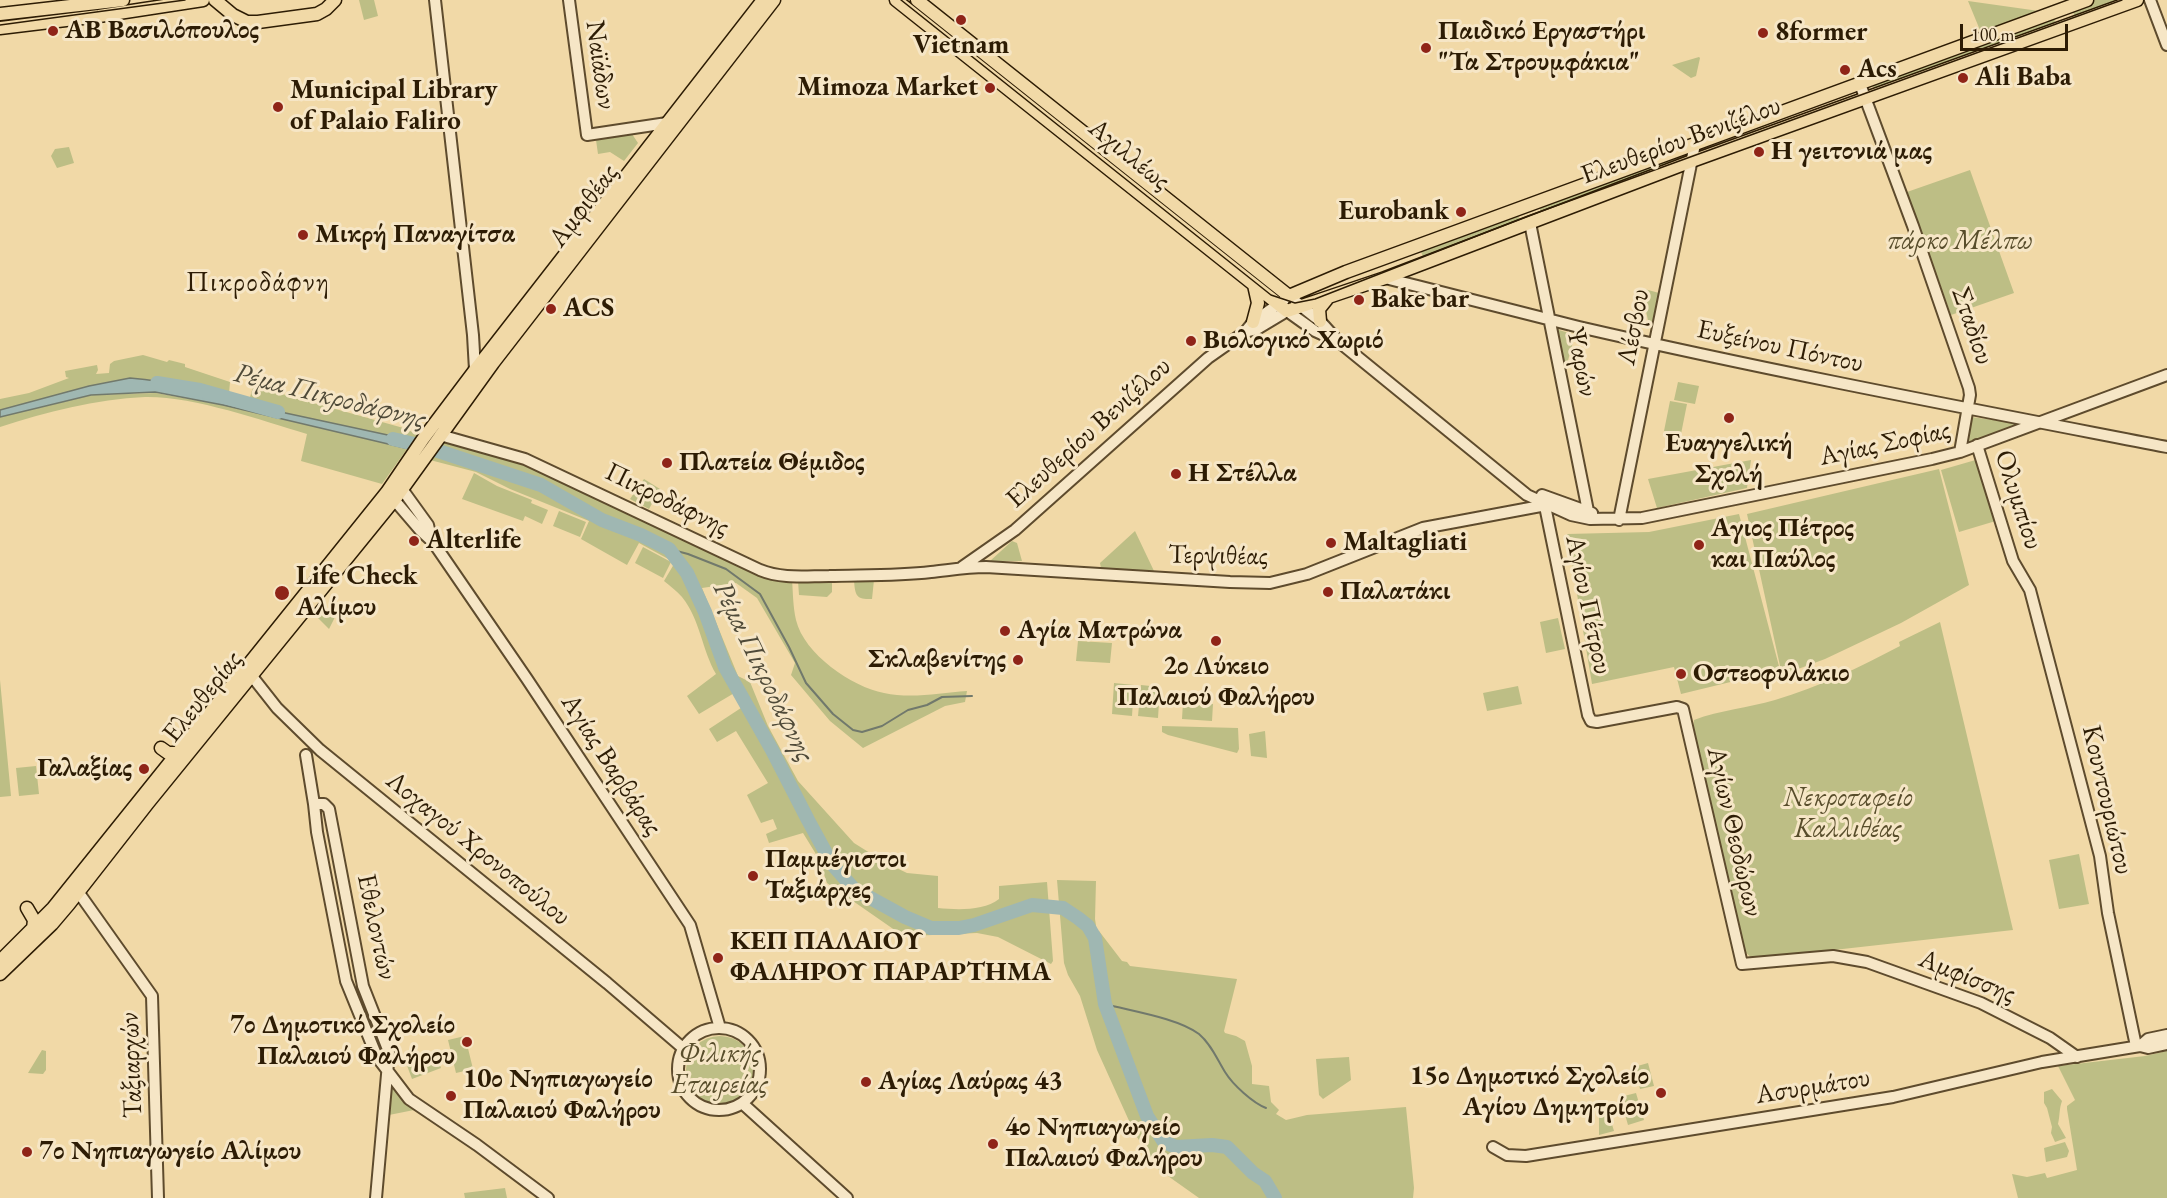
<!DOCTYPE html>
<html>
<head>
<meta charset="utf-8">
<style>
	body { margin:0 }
	#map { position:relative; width:2167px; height:1198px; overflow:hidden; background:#f1d9a7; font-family:"EB Garamond",serif }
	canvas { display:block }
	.scale { position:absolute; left:1960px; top:24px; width:108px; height:27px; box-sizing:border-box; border:3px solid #2d1c04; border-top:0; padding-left:8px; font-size:18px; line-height:21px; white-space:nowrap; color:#2d1c04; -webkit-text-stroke:4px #f6e6c6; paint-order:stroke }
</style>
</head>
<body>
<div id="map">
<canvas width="2167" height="1198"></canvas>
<div class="scale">100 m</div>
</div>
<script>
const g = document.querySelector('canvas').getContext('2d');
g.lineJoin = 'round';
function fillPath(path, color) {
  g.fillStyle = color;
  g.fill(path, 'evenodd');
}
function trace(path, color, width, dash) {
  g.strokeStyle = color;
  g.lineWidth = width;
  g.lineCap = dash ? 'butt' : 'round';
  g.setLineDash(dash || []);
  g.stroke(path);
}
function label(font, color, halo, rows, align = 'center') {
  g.font = font + ' "EB Garamond",serif';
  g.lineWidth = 6;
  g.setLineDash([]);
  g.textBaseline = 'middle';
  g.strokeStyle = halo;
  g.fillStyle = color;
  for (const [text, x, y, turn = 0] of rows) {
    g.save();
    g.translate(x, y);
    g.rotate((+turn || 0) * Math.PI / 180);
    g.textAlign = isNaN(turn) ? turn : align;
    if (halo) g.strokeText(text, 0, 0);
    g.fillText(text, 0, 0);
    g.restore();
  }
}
fillPath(new Path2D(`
	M359 0H374L378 16 364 20Z
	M2095 0H2127L2075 18 2072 9Z
	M1968 1 2039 11 2041 13 1982 35Z
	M2052 14 2057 26 2011 43 2006 32Z
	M2002 34 2006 44 1874 93 1873 80Z
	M1699 57 1700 58 1696 76 1691 78 1672 65Z
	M632 134 638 143 624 161 610 152 598 154 596 140Z
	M69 147 74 163 57 168 51 156 55 149Z
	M1674 153 1684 162 1541 214 1539 203Z
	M1970 170 2014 293 1951 315 1907 192Z
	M1517 211 1520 222 1424 259 1419 247Z
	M1641 288 1659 293 1651 329 1649 325Z
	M1556 329 1575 335 1567 364 1563 367Z
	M143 355 167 362 169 360 185 364V367L230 382 229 394 226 397 248 404 253 387H257L407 429 417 435 382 484 301 461 307 434C260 420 193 396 145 397 96 399 46 412 0 427V417L92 395 156 393 223 405 405 448 411 440 239 403 222 396 89 386 0 410V399L29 393 69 378 66 377 65 371 97 365 98 370 96 374 109 373 110 364 114 361Z
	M1678 382 1699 386 1695 404 1674 400Z
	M1670 401 1687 404 1681 434 1664 431Z
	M1971 417 2024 424 1969 443Z
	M444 440 528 464 697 543V546L774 581 792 579C793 593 793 607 796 620 804 654 852 687 884 693 911 699 940 693 967 691L965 702 945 706 863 748 830 721 791 675 795 663 757 598 736 583 702 588 738 676 750 682 768 726 798 781 854 843 886 863 907 873 938 876V908C957 910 984 911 999 899V886L1047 882 1053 961 1051 964 998 937 977 933 910 936 899 933 827 883 819 859 803 833 769 843 766 834 777 829 773 819 761 823 747 795 768 783 736 731 717 742 709 729 744 706 736 692 699 714 687 696 716 674C702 650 700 619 682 597 677 591 670 586 664 581L674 564 672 561 639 543 627 565 581 539 589 521 510 489 476 472 430 460Z
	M1979 459 1999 520 1959 532 1941 470Z
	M1751 460 1747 488 1657 508 1648 479Z
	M1939 469 1969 585 1901 623 1825 659 1782 675 1747 514Z
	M474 473 497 486 532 500 531 503 548 510 542 524 525 516 523 521 462 499Z
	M644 479 660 489 649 509 630 499Z
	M559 511 586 522 580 537 553 526Z
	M1739 514 1780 670 1681 694 1674 667 1592 684 1567 534 1649 532Z
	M1135 531 1154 571 1101 568 1100 563Z
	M1012 541 1017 543 1022 561H990Z
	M643 547 671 562 663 578 635 563Z
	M854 580H874L872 599C856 600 855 595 854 580Z
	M798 581H832V592L827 597 799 595Z
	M319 603 336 615 329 629 312 612Z
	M1558 618 1565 649 1546 653 1540 622Z
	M1940 622 2013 930 1753 959 1745 952 1716 836 1704 770 1693 727 1694 720C1720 710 1748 708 1775 700 1819 687 1860 667 1900 646L1899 642Z
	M1078 641 1112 643 1110 663 1076 661Z
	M0 680 11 796 0 797Z
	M1114 683 1134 685 1132 716 1112 714Z
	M1141 685 1160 687 1158 718 1138 716Z
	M1518 686 1522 704 1487 711 1483 693Z
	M1183 702 1213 704 1212 721 1182 719Z
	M1162 726 1238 728 1239 749 1237 753 1168 735 1162 732Z
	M1265 731 1267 758 1251 756 1249 734Z
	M36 766 39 794 19 796 16 768Z
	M2079 854 2089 904 2059 909 2049 860Z
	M1057 880 1096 881 1095 919 1097 932 1099 931 1122 961 1127 962 1130 966 1237 979 1224 1031 1225 1033 1236 1036 1245 1041 1252 1066V1084L1269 1086 1271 1102 1279 1110 1276 1114 1286 1120 1307 1115 1406 1107 1414 1188 1413 1198H1199L1158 1169 1135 1134 1097 1050 1080 996 1068 975 1064 963Z
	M686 1070a34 34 0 1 1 68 0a34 34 0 1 1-68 0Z
	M465 1036 473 1069 456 1073 448 1040Z
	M42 1050 46 1051V1070L43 1074 28 1073Z
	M2167 1051V1198H2018L2012 1174 2027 1177 2045 1173 2047 1178 2077 1170 2067 1109V1106L2075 1100 2058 1066 2145 1056Z
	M435 1052 441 1068 412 1079 406 1063Z
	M1349 1057 1351 1080 1323 1099 1319 1095 1316 1059Z
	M1648 1063 1654 1086 1640 1089 1634 1067Z
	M391 1082H394L402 1101 414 1110 389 1115Z
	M2052 1089 2062 1101C2059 1109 2060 1116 2058 1124L2066 1138 2055 1142 2051 1133 2052 1127 2047 1108 2044 1103V1092Z
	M1636 1093 1644 1120 1628 1125 1620 1097Z
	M1607 1108 1614 1131 1599 1135V1111Z
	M2065 1142 2069 1151 2067 1157 2046 1162 2044 1148Z
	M505 1188 507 1198H465L464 1193Z`), '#bdbe85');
const water = new Path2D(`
	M130 378C167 381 205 389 239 403L411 440 405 448 223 405 155 392 91 395 0 417V410L89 386Z`);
fillPath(water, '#9fb7b2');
trace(water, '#71796c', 1.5);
trace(new Path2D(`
	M669 549 688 554 726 569 760 594 789 647 806 683 833 714 853 730 862 732 882 726 908 710 927 705 942 697 972 696
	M1105 1004C1131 1011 1178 1018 1199 1034 1211 1044 1217 1059 1225 1072 1233 1085 1253 1103 1266 1108`), '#71796c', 2);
trace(new Path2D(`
	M157 383 200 390 278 412
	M393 439 423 446 541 485 602 520 641 535 669 549 687 573 705 612 725 667 772 750 808 820 832 864 854 889 905 917 931 928H959L974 925 1032 905 1063 908 1078 918 1088 926 1095 938 1105 1004 1147 1116 1164 1142 1176 1147 1212 1145 1227 1147 1253 1173 1265 1181 1275 1198`), '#9fb7b2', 14);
const minor = new Path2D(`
	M435 0 473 335 475 370
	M569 0 587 135 667 123 671 127
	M2150 0 2167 45
	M1860 84 1913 226 1969 388 1970 395 1960 452
	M1530 223 1588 511
	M1385 278C1450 294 1515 311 1579 327 1774 372 1971 409 2167 447
	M1296 302 1320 321 1338 341 1527 495 1571 515 1590 519 1642 518 1932 459 1960 452 2167 375
	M1245 332 1257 329 1287 311 1315 331 1335 340
	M440 435 525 459 760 570C782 579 805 576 829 576 862 575 897 576 931 572 950 570 967 567 986 567L1230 582 1270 583 1307 574 1423 528 1546 505
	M1977 445 2013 561 2030 590 2100 856 2108 913 2136 1046
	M396 485 402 489 428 525 432 542
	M390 495 420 530 433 542 527 679 690 925 720 1028
	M1542 495 1592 513
	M1549 498 1546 511 1588 715 1591 721 1597 722 1677 707 1683 709 1742 964 1833 956 1867 962 1981 1003 2050 1038 2077 1057
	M1619 520 1695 144
	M962 567 1015 530 1208 358 1245 332 1253 322 1284 300
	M251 675 277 708 320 750 607 983 684 1049
	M306 755 314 804 317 832 346 981 377 1057 409 1099 477 1145 548 1198
	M314 804H324L329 809 363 986 389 1052 376 1198
	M74 886 152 996 158 1198
	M678 1069a41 41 0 1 1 82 0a41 41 0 1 1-82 0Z
	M2140 1046 2148 1048 2167 1044
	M742 1103 847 1198
	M1493 1147 1507 1155 1526 1156 1893 1097 2042 1062 2140 1046 2148 1039 2167 1035`);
const major = new Path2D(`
	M215 0 233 15 247 22H258L317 14 326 9 335 0
	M896 0 1287 311 1385 278 1692 161 2137 0
	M917 0 1289 296 1346 272 1458 231 2087 0
	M0 14 123 0
	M0 28 99 16 203 0
	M1320 321 1319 309 1327 299
	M1253 322 1258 303 1254 285
	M161 748 168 753H176
	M27 908 34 920 33 929
	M0 961 53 908 387 492 423 439 475 370 763 0
	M0 974 52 924 69 904 148 803 395 499 493 363 774 0`);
trace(minor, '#5e4b2d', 14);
trace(major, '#2d1c04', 15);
trace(minor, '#f6e6c6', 10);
trace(major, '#f1d9a7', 12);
trace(new Path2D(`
	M901 0 1271 295 1295 303 1315 299 1528 216 2122 0
	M0 25 185 0`), '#2d1c04', 1.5);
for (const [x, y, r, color] of [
	[961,20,6,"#8f2418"],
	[53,31,6,"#8f2418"],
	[1763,33,6,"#8f2418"],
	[1426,48,6,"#8f2418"],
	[1845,70,6,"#8f2418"],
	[1963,78,6,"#8f2418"],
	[990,88,6,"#8f2418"],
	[278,107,6,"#8f2418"],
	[1759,152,6,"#8f2418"],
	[1461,212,6,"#8f2418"],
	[303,235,6,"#8f2418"],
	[1359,300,6,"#8f2418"],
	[551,309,6,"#8f2418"],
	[1191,341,6,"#8f2418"],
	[1729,418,6,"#8f2418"],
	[667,463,6,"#8f2418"],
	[1176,474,6,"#8f2418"],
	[414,541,6,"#8f2418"],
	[1331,543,6,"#8f2418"],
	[1699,545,6,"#8f2418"],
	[1328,592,6,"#8f2418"],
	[282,593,8,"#8f2418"],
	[1005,631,6,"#8f2418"],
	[1216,641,6,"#8f2418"],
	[1018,660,6,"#8f2418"],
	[1681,674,6,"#8f2418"],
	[144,769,6,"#8f2418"],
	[753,876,6,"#8f2418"],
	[718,958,6,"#8f2418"],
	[467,1042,6,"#8f2418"],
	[866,1082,6,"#8f2418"],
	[1661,1093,6,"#8f2418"],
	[451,1096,6,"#8f2418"],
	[993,1144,6,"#8f2418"],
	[27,1152,6,"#8f2418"]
]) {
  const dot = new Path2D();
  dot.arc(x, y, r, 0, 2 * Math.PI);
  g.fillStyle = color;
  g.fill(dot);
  trace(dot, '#f6e6c6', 2);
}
label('bold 27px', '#2d1c04', '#f6e6c6', [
	["ΑΒ Βασιλόπουλος",65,31],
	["Παιδικό Εργαστήρι",1438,32],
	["\"Τα Στρουμφάκια\"",1438,63],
	["8former",1775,33],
	["Vietnam",961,46,"center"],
	["Acs",1857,70],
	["Ali Baba",1975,78],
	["Mimoza Market",978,88,"right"],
	["Municipal Library",290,91],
	["of Palaio Faliro",290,122],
	["Η γειτονιά μας",1771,152],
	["Eurobank",1449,212,"right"],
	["Μικρή Παναγίτσα",315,235],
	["Bake bar",1371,300],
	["ACS",563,309],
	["Βιολογικό Χωριό",1203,341],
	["Ευαγγελική",1729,444,"center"],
	["Σχολή",1729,475,"center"],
	["Πλατεία Θέμιδος",679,463],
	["Η Στέλλα",1188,474],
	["Αγιος Πέτρος",1711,529],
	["και Παύλος",1711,560],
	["Alterlife",426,541],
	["Maltagliati",1343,543],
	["Life Check",296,577],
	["Αλίμου",296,608],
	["Παλατάκι",1340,592],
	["Αγία Ματρώνα",1017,631],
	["Σκλαβενίτης",1006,660,"right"],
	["2ο Λύκειο",1216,667,"center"],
	["Παλαιού Φαλήρου",1216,698,"center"],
	["Οστεοφυλάκιο",1693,674],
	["Γαλαξίας",132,769,"right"],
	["Παμμέγιστοι",765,860],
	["Ταξιάρχες",765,891],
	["ΚΕΠ ΠΑΛΑΙΟΥ",730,942],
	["ΦΑΛΗΡΟΥ ΠΑΡΑΡΤΗΜΑ",730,973],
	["7ο Δημοτικό Σχολείο",455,1026,"right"],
	["Παλαιού Φαλήρου",455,1057,"right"],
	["15ο Δημοτικό Σχολείο",1649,1077,"right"],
	["Αγίου Δημητρίου",1649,1108,"right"],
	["10ο Νηπιαγωγείο",463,1080],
	["Παλαιού Φαλήρου",463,1111],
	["Αγίας Λαύρας 43",878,1082],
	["4ο Νηπιαγωγείο",1005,1128],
	["Παλαιού Φαλήρου",1005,1159],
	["7ο Νηπιαγωγείο Αλίμου",39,1152]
], 'left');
label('27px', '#2d1c04', '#f6e6c6', [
	["Ναϊάδων",600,65,82],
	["Ελευθερίου Βενιζέλου",1681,141,-20],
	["Αχιλλέως",1129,155,39],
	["Αμφιθέας",584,206,-53],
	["Σταδίου",1972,326,71],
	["Λέσβου",1634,327,-79],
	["Ευξείνου Πόντου",1780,347,12],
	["Ψαρών",1581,362,79],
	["Ελευθερίου Βενιζέλου",1089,433,-42],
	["Αγίας Σοφίας",1885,444,-12],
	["Πικροδάφνης",667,500,26],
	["Ολυμπίου",2018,500,72],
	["Τερψιθέας",1218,556,1],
	["Αγίου Πέτρου",1588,605,78],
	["Ελευθερίας",203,697,-51],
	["Αγίας Βαρβάρας",611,765,57],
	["Κουντουριώτου",2107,800,77],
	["Αγίων Θεοδώρων",1734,832,77],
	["Λοχαγού Χρονοπούλου",478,849,39],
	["Εθελοντών",376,927,78],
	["Αμφίσσης",1967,977,22],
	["Ταξιαρχών",132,1065,-92],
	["Ασυρμάτου",1813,1087,-9]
]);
label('italic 27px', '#584d2b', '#f6e6c6', [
	["πάρκο Μέλπω",1960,242],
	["Νεκροταφείο",1848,799],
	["Καλλιθέας",1848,830],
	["Φιλικής",720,1055],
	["Εταιρείας",720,1086]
]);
g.letterSpacing = '1.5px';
label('28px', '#2d1c04', '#f6e6c6', [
	["Πικροδάφνη",258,283]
]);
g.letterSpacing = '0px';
label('italic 28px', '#4f4a38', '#f6e6c6', [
	["Ρέμα Πικροδάφνης",330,397,14],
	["Ρέμα Πικροδάφνης",763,672,64]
]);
</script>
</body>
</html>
